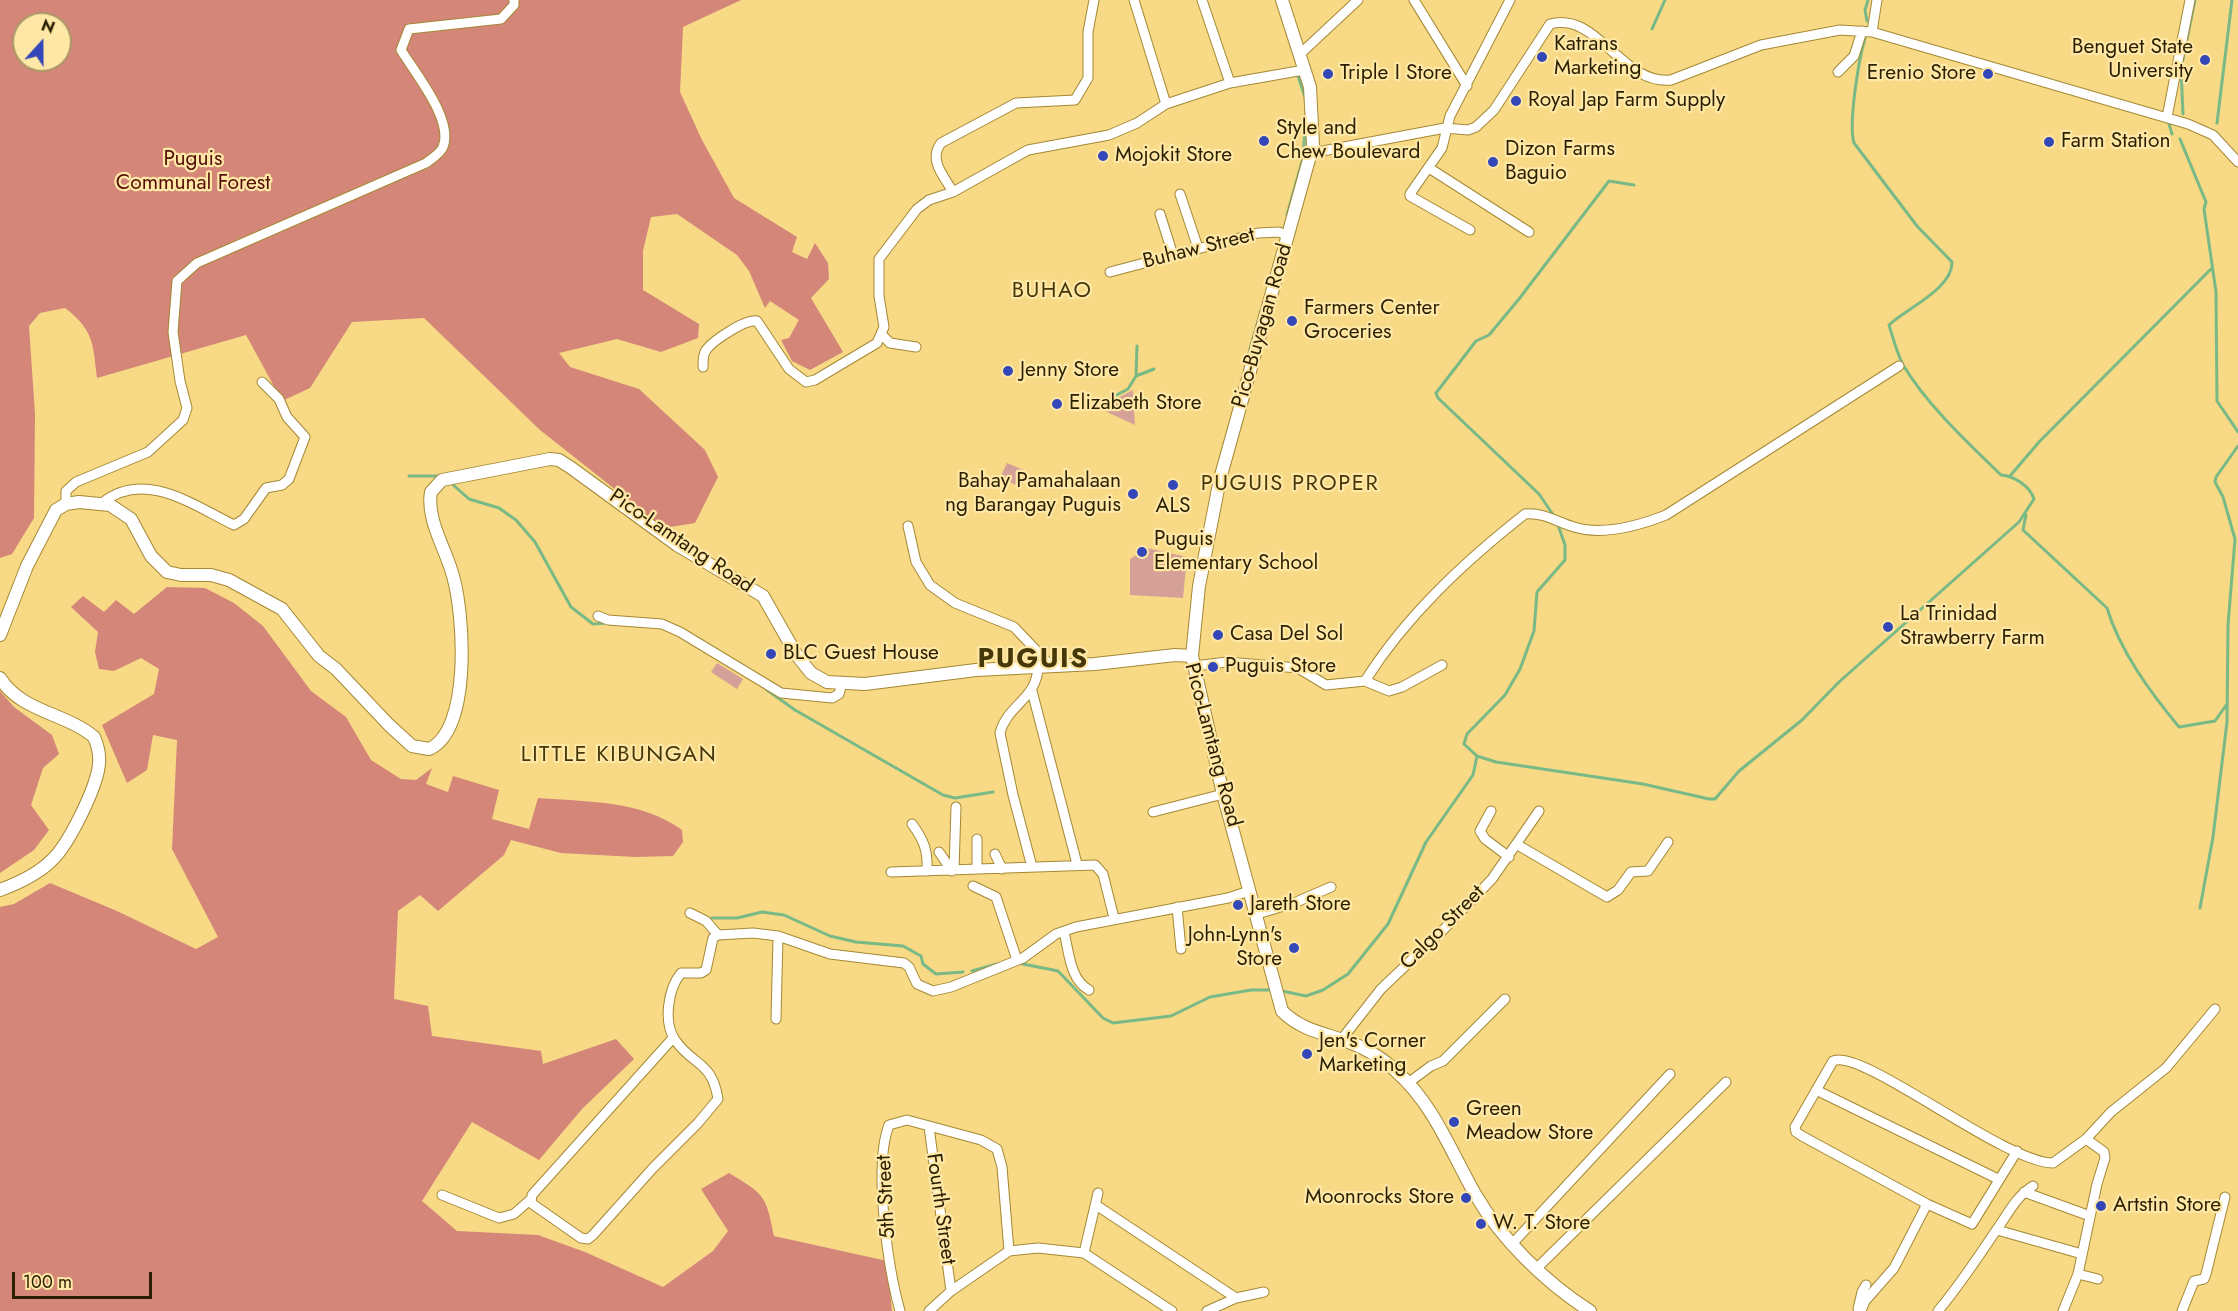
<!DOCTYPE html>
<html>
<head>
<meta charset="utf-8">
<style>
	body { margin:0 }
	#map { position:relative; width:2238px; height:1311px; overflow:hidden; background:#f7d986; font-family:Jost,sans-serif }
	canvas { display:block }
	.north { position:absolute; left:12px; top:12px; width:60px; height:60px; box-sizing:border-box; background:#ffe7a6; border:2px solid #aa9764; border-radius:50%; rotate:21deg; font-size:16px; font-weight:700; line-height:24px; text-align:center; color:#2a1f00 }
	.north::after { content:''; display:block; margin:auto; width:21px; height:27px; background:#3347b9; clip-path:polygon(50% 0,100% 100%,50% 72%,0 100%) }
	.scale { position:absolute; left:12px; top:1272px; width:140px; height:27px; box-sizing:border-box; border:3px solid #2a1f00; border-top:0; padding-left:8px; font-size:18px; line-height:21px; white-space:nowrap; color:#2a1f00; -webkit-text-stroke:4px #ffe7a6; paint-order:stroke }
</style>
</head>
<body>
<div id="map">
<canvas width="2238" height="1311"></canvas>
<div class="north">N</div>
<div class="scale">100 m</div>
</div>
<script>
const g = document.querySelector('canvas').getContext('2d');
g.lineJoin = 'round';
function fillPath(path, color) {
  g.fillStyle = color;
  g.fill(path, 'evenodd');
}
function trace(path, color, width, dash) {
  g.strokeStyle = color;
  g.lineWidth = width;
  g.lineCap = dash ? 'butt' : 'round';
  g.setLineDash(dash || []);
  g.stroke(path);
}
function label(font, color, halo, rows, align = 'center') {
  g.font = font + ' Jost,sans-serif';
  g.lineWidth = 4.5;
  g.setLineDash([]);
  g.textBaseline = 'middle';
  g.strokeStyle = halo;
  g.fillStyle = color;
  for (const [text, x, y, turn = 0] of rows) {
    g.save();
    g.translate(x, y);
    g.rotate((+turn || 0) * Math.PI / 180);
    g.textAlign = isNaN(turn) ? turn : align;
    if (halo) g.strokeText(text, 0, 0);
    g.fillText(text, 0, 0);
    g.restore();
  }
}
fillPath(new Path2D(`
	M1133 390 1135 425 1105 411 1114 400Z
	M1007 463 1028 472 1021 487 1000 478Z
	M1147 548 1187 557 1183 598 1130 595V559Z
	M717 663 743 679 737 689 711 672Z`), '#d5a097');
fillPath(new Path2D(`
	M0 0H741L683 27 680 92 702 140 734 198 797 237 792 252 807 259 815 243 828 263 829 279 811 298 843 352 810 370 792 361 781 340 789 338 799 320 770 301 765 308 749 271 737 255 677 214 651 217 643 251V290L699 324 698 338 661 352 617 339 559 353 570 367 639 389 705 450 718 477 695 523 664 528 540 430 424 318 352 322 310 388 282 401 246 335 97 378C93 344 94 330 65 308L40 313 29 326 35 414 34 518 12 554 0 558ZM24 24H60V60H24Z
	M167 587 205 588 234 603 263 626 311 691 346 717 371 760 401 779 416 780 432 768 426 784 448 792 453 776 499 790 492 819 529 829 538 798C588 802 641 800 682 830L683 842 673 856 635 857 561 853 511 840 504 855 438 911 420 895 398 911 394 999 428 1006 432 1036 541 1051 543 1064 616 1039 634 1059 582 1109 539 1160 472 1122 422 1201 457 1231 538 1235 585 1252 663 1287 713 1251 728 1231 701 1189 729 1173C765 1195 766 1195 774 1236L887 1261 892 1311H0V907L14 904 50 883 117 911 196 949 218 937 172 849 177 740 153 735 147 770 127 783 102 725 154 694 159 669 141 658 114 671 99 669 95 652 98 632 71 607 83 596 104 612 116 600 134 614Z
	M0 691 14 707 52 735 59 754 43 768 31 805 49 830 34 850 0 873Z`), '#d48679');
trace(new Path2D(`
	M1867 21 1865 10 1868 0
	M1652 29 1665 0
	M1297 73 1305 97
	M2183 114 2181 69 2195 0
	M2217 123 2232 0
	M2169 124 2172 134
	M2180 139 2206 202 2204 209 2216 292 2217 401 2238 432
	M1287 215 1303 158 1306 116
	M1248 356 1261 311
	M1136 376 1137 346
	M1104 408 1109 399 1128 389 1136 376 1154 369
	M409 476H439
	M2010 476 2039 442 2211 269
	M451 483 469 499 499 508 516 520 535 542 571 607 593 624 607 623
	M2026 515 2023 530 2107 608C2120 651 2150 692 2179 727L2215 721 2227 704
	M1554 516 1539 494 1438 398 1436 393 1476 341 1489 335 1519 299 1609 181 1634 185
	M1558 525 1565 545V560L1537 592 1534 631 1520 669 1505 695 1467 734 1464 744 1477 756 1496 762 1643 784 1709 799H1715L1739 771 1802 720 1839 682 2019 522 2034 499C2030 486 2014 476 2001 475 1967 442 1928 406 1903 365 1897 353 1893 338 1889 325 1905 309 1953 289 1952 262L1917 226 1854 143C1848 123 1859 59 1865 38
	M767 690 795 710 943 795 955 798 993 792
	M2200 908 2213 837 2227 722 2228 625 2235 539 2223 497 2215 482 2216 477 2238 446
	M712 918H737L762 912 784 915 830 936 856 942 903 946 921 956 923 964 936 974 963 972
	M1018 963 1058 971 1103 1018 1113 1023 1171 1016 1210 997 1251 990H1272
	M972 971 997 964
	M1282 991 1306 996 1323 990 1348 974 1388 924 1426 842 1473 775 1477 756`), '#79b986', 3);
const minor = new Path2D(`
	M1134 0 1166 104
	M1202 0 1230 83
	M1414 0 1467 86
	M1872 32 1877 0
	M1299 55 1358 0
	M1838 72 1854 56 1862 31
	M2167 117 2190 0
	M1312 153 1445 128 1468 130 1476 127 1494 110 1550 24C1598 11 1621 85 1671 80L1761 45 1840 30 1872 32 2188 124 2213 135 2238 162
	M1429 168 1529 232
	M953 192 1028 150 1109 135 1137 123 1166 104 1230 83 1304 70
	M1180 194 1198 248
	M1160 214 1173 255
	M1470 230 1410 196V194L1442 148 1450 116 1510 0
	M1110 272 1258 233 1279 232 1288 236
	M882 335 890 343 916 347
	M703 367C703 362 703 356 705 352 710 342 745 319 757 321L789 369 806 382 815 380 877 343 884 327 879 296V259L917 209 929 200 953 192C944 176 928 160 941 143L1016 103 1075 100 1088 78V32L1094 0
	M102 503C144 469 193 505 234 525L244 519 266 488 282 485 289 479 305 437 287 417 279 399 262 382
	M66 504V491L76 482 148 452 183 420 187 408 180 381 173 332 177 281 197 263 426 163C431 159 440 154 443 147 454 120 415 73 401 50L409 29 501 19 514 5V0
	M908 526 916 562 930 585 955 603 1014 627 1052 667
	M598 616 608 620 662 624 680 632 781 693 832 698 839 694 842 683
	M1194 666 1227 662 1298 668 1326 685 1365 681 1389 691 1402 687 1442 665
	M1365 681C1406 616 1464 562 1525 514 1543 512 1557 522 1574 527 1603 536 1638 526 1666 515L1899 366
	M1032 691 1077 864
	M1491 811 1480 831 1485 839 1509 857
	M1153 812 1223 794
	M912 824C924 840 928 851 927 871
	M1516 844 1607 897 1618 890 1631 872 1648 871 1668 842
	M939 852 952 871
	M995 854 1002 869
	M1032 867 1013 795 1000 733C1007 705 1037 699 1038 667
	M977 869V839
	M954 870 956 807
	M891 872 1095 865 1103 874 1114 918
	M973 886 996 897 1017 960
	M1177 907 1181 949
	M690 913 706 921 718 935
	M1257 914 1294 903 1331 887
	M1064 932C1069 952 1070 980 1089 990
	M776 1019 778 936
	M673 1038 532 1195 531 1203 581 1238 588 1239 593 1235 653 1168 698 1123 718 1099C712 1061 693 1066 675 1040 663 1022 668 989 681 973H701L706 970 713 938 718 935 753 933 778 936 830 954 904 963 909 967 917 984 933 991 951 987 1023 958 1056 934 1076 927 1228 898 1249 891
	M1341 1040 1381 989 1444 929 1492 879 1539 811
	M1408 1083 1431 1066 1443 1061 1505 999
	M1816 1090 1998 1179
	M929 1127 951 1291
	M2017 1151 1972 1224 1927 1204 1802 1136 1796 1132 1795 1127 1833 1061C1861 1047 2004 1163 2053 1163L2086 1139 2111 1112 2166 1068 2215 1009
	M2024 1192 2090 1216
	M442 1195 499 1218 514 1214 531 1199
	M1096 1205 1236 1298
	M1997 1230 2082 1254
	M1513 1243 1670 1074
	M1084 1253 1098 1193
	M1537 1268 1726 1082
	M2078 1274 2098 1279
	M1858 1309 1862 1292 1866 1285
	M900 1311C888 1268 873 1166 889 1125L907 1120 981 1140 997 1149 1002 1167 1009 1251
	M929 1311 951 1291 1009 1251 1038 1248 1084 1253 1172 1311
	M1207 1311 1236 1298 1264 1292
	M1861 1311 1865 1301 1894 1268 1927 1204
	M1938 1311C1959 1286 1977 1259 1995 1232 2007 1216 2015 1197 2033 1186
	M2063 1311 2078 1274 2097 1184 2105 1158 2104 1152 2086 1139
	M2182 1311 2194 1281 2204 1279 2206 1274 2225 1197`);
const major = new Path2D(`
	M1282 0 1310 87 1313 145 1220 479 1199 586 1192 656 1223 794 1282 1011C1302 1031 1325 1033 1351 1043 1366 1048 1386 1061 1397 1072 1434 1105 1451 1152 1475 1194 1501 1239 1546 1283 1590 1311
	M0 635 27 566 56 510 66 504 79 502 110 505 131 519 151 556 167 572 181 575H211L229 580 282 609 319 656 336 669 389 725 412 746 429 749C472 730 464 614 453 576 446 549 426 520 431 492L442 480 550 459 559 460 570 467 677 545 763 596 796 654 811 673 827 682 865 684 976 670 1095 664 1175 655 1192 656
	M0 678C21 712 66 713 94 737 98 746 100 754 99 764 97 787 69 844 52 860 38 874 19 883 0 890`);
trace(minor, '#a58834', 11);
trace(major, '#a58834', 14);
trace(minor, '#fff', 9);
trace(major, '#fff', 12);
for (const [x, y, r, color] of [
	[1542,57,6,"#3347b9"],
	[2205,60,6,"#3347b9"],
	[1328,74,6,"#3347b9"],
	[1988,74,6,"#3347b9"],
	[1516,101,6,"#3347b9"],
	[1264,141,6,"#3347b9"],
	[2049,142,6,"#3347b9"],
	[1103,156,6,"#3347b9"],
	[1493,162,6,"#3347b9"],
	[1292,321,6,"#3347b9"],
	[1008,371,6,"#3347b9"],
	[1057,404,6,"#3347b9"],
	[1173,485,6,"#3347b9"],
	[1133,494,6,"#3347b9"],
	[1142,552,6,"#3347b9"],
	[1888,627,6,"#3347b9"],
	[1218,635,6,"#3347b9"],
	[771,654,6,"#3347b9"],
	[1213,667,6,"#3347b9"],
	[1238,905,6,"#3347b9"],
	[1294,948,6,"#3347b9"],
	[1307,1054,6,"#3347b9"],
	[1454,1122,6,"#3347b9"],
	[1466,1198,6,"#3347b9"],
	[2101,1206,6,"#3347b9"],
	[1481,1224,6,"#3347b9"]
]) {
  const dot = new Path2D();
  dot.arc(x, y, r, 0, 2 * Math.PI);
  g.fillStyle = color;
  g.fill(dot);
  trace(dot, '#ffe7a6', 2);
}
label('21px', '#2a1f00', '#ffe7a6', [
	["Katrans",1554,45],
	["Marketing",1554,69],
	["Benguet State",2193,48,"right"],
	["University",2193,72,"right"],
	["Triple I Store",1340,74],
	["Erenio Store",1976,74,"right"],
	["Royal Jap Farm Supply",1528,101],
	["Style and",1276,129],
	["Chew Boulevard",1276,153],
	["Farm Station",2061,142],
	["Dizon Farms",1505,150],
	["Baguio",1505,174],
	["Mojokit Store",1115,156],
	["Farmers Center",1304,309],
	["Groceries",1304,333],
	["Jenny Store",1020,371],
	["Elizabeth Store",1069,404],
	["Bahay Pamahalaan",1121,482,"right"],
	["ng Barangay Puguis",1121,506,"right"],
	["ALS",1173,507,"center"],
	["Puguis",1154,540],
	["Elementary School",1154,564],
	["La Trinidad",1900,615],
	["Strawberry Farm",1900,639],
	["Casa Del Sol",1230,635],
	["BLC Guest House",783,654],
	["Puguis Store",1225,667],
	["Jareth Store",1250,905],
	["John-Lynn's",1282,936,"right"],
	["Store",1282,960,"right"],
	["Jen's Corner",1319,1042],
	["Marketing",1319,1066],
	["Green",1466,1110],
	["Meadow Store",1466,1134],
	["Moonrocks Store",1454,1198,"right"],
	["Artstin Store",2113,1206],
	["W. T. Store",1493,1224]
], 'left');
label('21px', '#540e07', '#ffe7a6', [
	["Puguis",193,160],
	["Communal Forest",193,184]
]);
label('21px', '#2a1f00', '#ffe7a6', [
	["Buhaw Street",1199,249,-14],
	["Pico-Buyagan Road",1263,326,-74],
	["Pico-Lamtang Road",681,542,34],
	["Pico-Lamtang Road",1212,745,75],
	["Calgo Street",1443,928,-45],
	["5th Street",887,1197,-93],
	["Fourth Street",940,1209,82]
]);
g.letterSpacing = '1.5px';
label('22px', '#463709', '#ffe7a6', [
	["BUHAO",1052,292],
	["PUGUIS PROPER",1290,485],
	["LITTLE KIBUNGAN",619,756]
]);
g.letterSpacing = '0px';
g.letterSpacing = '1.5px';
label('bold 27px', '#463709', '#ffe7a6', [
	["PUGUIS",1033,660]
]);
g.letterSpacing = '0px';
</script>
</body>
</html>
